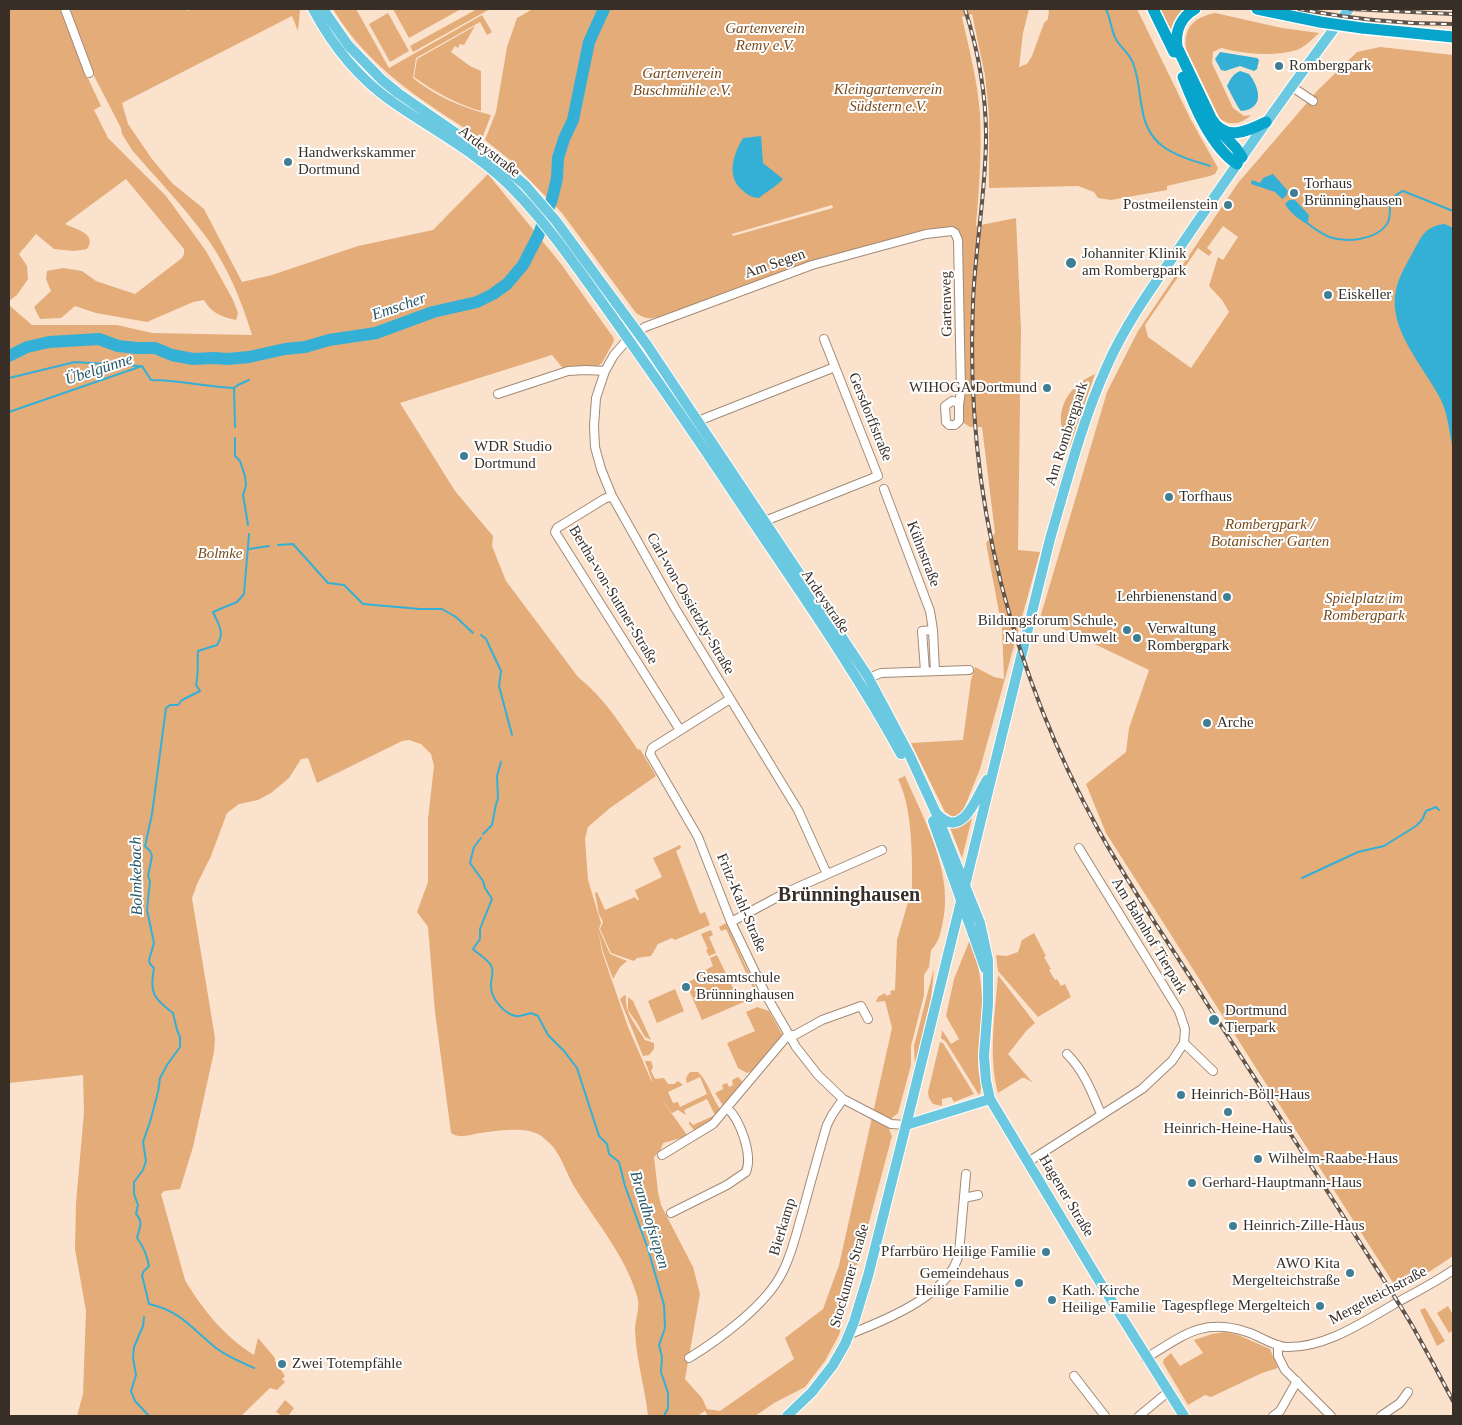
<!DOCTYPE html>
<html>
<head>
<meta charset="utf-8">
<style>
	body { margin:0 }
	#map { position:relative; width:1462px; height:1425px; overflow:hidden; background:#fbe2cd; font-family:Georgia,serif }
	canvas { display:block }
	.frame { position:absolute; inset:0; border:10px solid #392f27; pointer-events:none }
</style>
</head>
<body>
<div id="map">
<canvas width="1462" height="1425"></canvas>
<div class="frame"></div>
</div>
<script>
const g = document.querySelector('canvas').getContext('2d');
g.lineJoin = 'round';
function fillPath(path, color) {
  g.fillStyle = color;
  g.fill(path, 'evenodd');
}
function trace(path, color, width, dash) {
  g.strokeStyle = color;
  g.lineWidth = width;
  g.lineCap = dash ? 'butt' : 'round';
  g.setLineDash(dash || []);
  g.stroke(path);
}
function label(font, color, halo, rows, align = 'center') {
  g.font = font + ' Georgia,serif';
  g.lineWidth = 4;
  g.setLineDash([]);
  g.textBaseline = 'middle';
  g.strokeStyle = halo;
  g.fillStyle = color;
  for (const [text, x, y, turn = 0] of rows) {
    g.save();
    g.translate(x, y);
    g.rotate((+turn || 0) * Math.PI / 180);
    g.textAlign = isNaN(turn) ? turn : align;
    if (halo) g.strokeText(text, 0, 0);
    g.fillText(text, 0, 0);
    g.restore();
  }
}
fillPath(new Path2D(`
	M9 9H60L85 72 101 106 94 110 108 138 166 196 206 251 233 300 238 313 236 320C222 317 211 313 204 300L193 302 147 322 96 313 75 306 61 318 40 319 34 307 51 291 46 279 47 271 63 268 82 271 96 281 135 294 182 258 184 254V249L126 179 65 224C74 229 98 233 87 249L74 251 54 249 36 234 19 254 27 266 28 279 17 295 9 301Z
	M68 9H187L188 11 192 9H300L298 31 292 16 122 103 128 124 152 159 172 183 204 209 242 282 272 275 358 246 433 230 488 174 561 264 613 337 614 341 602 363 598 366 565 371 552 355 400 403 455 491 493 536 492 546 506 581 578 677C605 699 619 722 638 750L640 749 656 776 610 808 588 827 585 839 588 880 601 923 599 929 610 954 627 961 620 967 613 979 603 952 598 930 602 952 628 1027 651 1080 653 1083 645 1061H651L653 1067 651 1071 655 1079 664 1078 668 1084H674L678 1081 683 1085 668 1092 673 1103 678 1102 680 1107 707 1094 700 1077 687 1083C685 1078 687 1076 690 1072H698C708 1081 712 1099 721 1110L711 1122 695 1131 689 1124V1121L693 1125 715 1115 707 1099 684 1110 686 1115 678 1110 672 1113 660 1097 687 1135 681 1138 663 1143 660 1151 654 1157 658 1192 661 1205 693 1267 700 1294 685 1379 702 1398 707 1409 720 1411 794 1359 785 1338 823 1309 839 1265 892 1028 885 1001 876 1002 878 997 885 993 886 996 891 994 890 991 895 990 897 940 908 902 912 900C912 865 914 811 898 779L905 776C925 822 955 874 942 926 939 938 939 941 931 950L929 967 924 975V995L911 1046V1065L898 1113 892 1118 888 1127 892 1136 839 1335 825 1361 805 1387 774 1403 755 1416H708L705 1411 697 1416H648C645 1387 636 1360 635 1330 635 1318 641 1308 637 1296 626 1257 597 1223 575 1188 567 1175 563 1160 554 1148 550 1143 545 1139 540 1135 523 1126 497 1131 480 1133 469 1135 460 1139 451 1133L435 1012 428 927 417 912 428 882V819L434 766 431 754 421 744 409 740 402 741 317 783 308 758 301 759 289 778 271 793 258 800 239 804 227 813 211 856 197 884 192 898 215 1038 214 1052 193 1147 180 1189 164 1191 161 1194 185 1280C202 1309 225 1337 254 1355L258 1338 275 1358V1361L285 1376 282 1379 285 1382 277 1390 270 1388 241 1416H77L83 1394 86 1311 75 1249 76 1203 84 1112 83 1075 9 1083V305L32 325H117L152 333 252 335C242 302 229 270 209 241 186 209 158 180 132 150L122 134 121 128 93 74Z
	M333 9H356L389 68 482 15 492 32 487 35 480 22 416 58 413 78C437 97 461 107 491 115L483 136 480 138C424 102 368 68 333 9Z
	M393 9H461L409 38Z
	M477 9H490L413 52 410 46Z
	M531 9H1029L1023 33 1019 67 1027 64 1032 56 1044 23 1048 19 1049 9H1137L1191 120 1218 168 1215 174 1210 176 1167 186V190L1111 200 1098 198 1094 192 1078 186 989 188V115L985 75 972 14 962 17C969 49 978 82 980 115 982 152 979 189 976 226L1016 218 1021 329 1018 550 1040 552 980 769 963 811 957 816 953 817 945 812 911 743 963 740 971 680 975 667 994 677 1004 679 1002 628 986 543 995 533 982 427H970L962 422 963 259 960 235 958 231 910 236 666 316C652 317 650 322 636 313L562 213 510 160 485 140 496 112 507 47 517 18 531 10ZM832 205 833 208 733 236 732 234Z
	M1156 9H1187L1172 36Z
	M388 13 409 51 390 62 369 24Z
	M1215 13 1282 28 1319 33C1313 39 1304 47 1297 50 1275 57 1243 54 1221 48L1213 52 1212 63 1233 108 1244 116 1251 115C1242 124 1230 126 1220 119L1186 49C1183 27 1195 17 1215 13Z
	M475 26 464 45 460 44 458 48 455 46 451 52 470 66 481 71V111C456 104 435 92 414 77L417 59Z
	M1380 47 1453 55V1256L1399 1292 1106 833 1086 784 1126 752 1129 728 1149 670 1040 618 1107 392 1138 331 1238 183 1318 90 1357 52ZM1223 226 1238 237 1223 260 1218 257 1209 286 1222 300 1229 312 1191 368 1148 337 1145 325 1198 248 1209 256 1212 252 1207 248Z
	M1095 374 1070 446C1050 417 1065 387 1095 374Z
	M974 810 962 858 949 825Z
	M680 845 681 848 676 851 700 914 705 912 710 925 675 940 672 938 658 944 651 956 637 958 634 961 611 953 600 929 603 922 599 914 595 893 597 892 605 910 635 897 637 900H639L635 890 662 877 653 858Z
	M726 923 759 995 751 998 748 994 754 990 726 929 721 931 719 927Z
	M711 930 713 935 709 937 716 953 709 956 706 950 708 949 701 934Z
	M1034 933 1046 956 1044 957 1051 969 1049 970 1055 980 1057 979 1061 986 1065 984 1071 997 1038 1017 998 971 996 955 1007 956 1018 952 1022 940Z
	M971 937C977 958 981 977 982 998 982 1021 978 1043 978 1065 978 1074 984 1087 979 1095L946 1042 941 1038 942 1030 951 1044 959 1039 946 1016 954 979Z
	M717 955 738 998 745 995 747 999 746 1001 702 1020 686 983 699 977 698 974 713 966 710 958Z
	M934 970 931 999 915 1065 914 1046 933 972Z
	M998 975 1035 1023 1027 1030 1008 1054 1033 1083 1025 1078H1022L998 1093C988 1055 995 1015 998 975Z
	M675 989 684 1011 657 1023 648 1001Z
	M625 995 626 996C624 1013 637 1026 645 1040L654 1043V1049L649 1055 643 1056 620 999Z
	M628 997 633 1001 651 1040 645 1037 637 1023 628 1010Z
	M757 1007 769 1011 783 1036 755 1070 747 1073 738 1068 727 1043 755 1031 746 1012Z
	M940 1042 943 1043 974 1094 954 1102 951 1097 942 1099V1106L933 1104 929 1098 928 1092Z
	M738 1077 744 1083 724 1107 715 1093 723 1089 722 1085 727 1083 729 1087 733 1085 732 1080Z
	M1448 1306 1453 1315V1330L1449 1333 1437 1313Z
	M1425 1308 1445 1341 1437 1346 1420 1310Z
	M1225 1332 1238 1335 1270 1349 1278 1368 1262 1373 1211 1397 1205 1395 1188 1405 1163 1363 1164 1359 1171 1353 1180 1366 1203 1353 1194 1340 1212 1334Z
	M285 1400 294 1408 288 1416H282L276 1412Z`), '#e4ac79');
fillPath(new Path2D(`
	M1220 52 1257 58 1259 60 1257 69 1254 71 1240 66 1225 71 1221 70 1215 59Z
	M1240 71 1249 74C1260 88 1265 109 1241 111 1238 108 1229 90 1227 86 1231 78 1233 74 1240 71Z
	M761 136 763 163 783 179C776 187 767 191 759 198 752 198 746 194 741 189 726 175 734 153 743 138Z
	M1273 174 1288 191 1286 196 1282 199 1275 192 1251 184 1252 180 1260 183 1263 178Z
	M1289 200H1295L1309 215 1308 221 1305 223C1297 218 1290 212 1285 204Z
	M1445 224 1453 228V449C1449 432 1448 413 1440 398 1424 367 1387 328 1396 290 1399 276 1406 265 1413 252 1422 236 1425 226 1445 224Z`), '#34b0d6');
trace(new Path2D(`
	M1106 9C1111 19 1111 32 1117 41 1123 50 1132 56 1134 66 1139 80 1139 94 1142 108 1148 149 1176 155 1210 166
	M1306 222C1313 228 1321 233 1329 237 1347 243 1376 240 1387 224 1394 213 1383 200 1403 191L1453 211
	M9 378 75 362 139 366
	M234 388 235 427
	M9 412 142 366 151 380C179 380 206 387 234 388L238 385 249 380
	M235 438V456L240 461 245 476 246 485 243 495 248 525
	M249 534 244 594 237 602 213 612C219 626 225 632 217 645L198 651C197 663 199 673 196 685L200 691 182 700 178 705H170L166 708 152 814 145 846 150 851 152 856 148 876 150 881 147 910 154 943 149 960 150 964 154 968C149 993 154 999 173 1013L177 1030 180 1037V1047L167 1065 160 1078 158 1092 150 1122 143 1142 146 1161 143 1170 134 1182V1194L138 1205 136 1214C144 1223 139 1228 137 1238 144 1247 147 1255 149 1266L144 1271 142 1275 149 1304C181 1311 192 1329 216 1348 228 1357 241 1362 254 1368
	M278 545 293 544 328 583 344 585 363 604 420 609H442L456 617 473 633
	M249 549 269 546
	M481 635 486 639 501 671 499 686 512 735
	M483 834 492 825 496 804 498 799 497 776 501 762
	M481 838 474 847 470 863 483 881 485 888 492 899 480 929V939L473 949C479 955 490 960 492 968 494 974 490 981 491 988 492 999 504 1014 516 1016 520 1017 527 1014 531 1013L538 1016 548 1035 564 1051 577 1068 599 1136 607 1144 609 1154 619 1162 625 1186 648 1249 664 1305 665 1328 659 1345 662 1357 661 1372 668 1393V1408L664 1416
	M1302 878 1358 852 1384 846 1416 826 1422 820 1426 811 1436 807 1439 810
	M144 1317 143 1326 134 1347 133 1358 136 1375 131 1391 135 1401 149 1416`), '#34b0d6', 2);
trace(new Path2D(`
	M9 356 27 347 49 342 99 339 118 346 137 348H155L172 355 193 359 214 358 228 359 249 357 285 349 305 347 329 340 376 333 433 312 477 302 493 294 507 284 523 265 538 236 552 199 557 178 558 158 564 139 573 120 589 42 604 9`), '#34b0d6', 12);
const minor = new Path2D(`
	M65 9 89 73
	M1292 87 1313 101
	M498 394 568 371 586 370 605 371
	M698 421 835 367
	M884 489 930 611 933 630 935 671
	M612 496 604 499 557 528 555 532 680 730
	M765 521 878 476 824 339
	M925 671 922 631 933 630
	M864 680 881 673 969 670
	M730 699 652 748 650 754 698 837 731 922 766 995 796 1047 818 1075 843 1099 891 1124 906 1125
	M827 874 798 810 675 608 612 496 601 469 595 447 594 426 596 398 605 371 614 355 628 339 645 327 812 265 926 234 952 231 955 233 958 240 961 391 959 405 956 402 952 401 945 406 946 422 949 425H955L959 421V405
	M731 922 787 892 882 850
	M1184 1043 1213 1071
	M1067 1054C1084 1071 1092 1092 1101 1114
	M662 1155 713 1124 788 1035H795L822 1020 861 1006 868 1019
	M1028 1162 1142 1089 1172 1061 1184 1043 1185 1029 1179 1011 1079 848
	M964 1198 978 1195
	M671 1213 727 1185 746 1172C753 1155 740 1119 727 1108
	M850 1334C886 1320 951 1294 959 1253L966 1174
	M1278 1345V1356L1285 1370 1331 1416
	M689 1358C720 1339 766 1305 782 1273 792 1254 796 1234 802 1214 810 1185 818 1155 827 1125L832 1115 843 1099
	M1146 1358C1183 1336 1202 1317 1247 1332 1260 1336 1273 1346 1286 1347 1327 1348 1364 1321 1398 1302 1416 1292 1436 1282 1453 1270
	M1074 1376 1105 1416
	M1139 1416 1168 1392
	M1273 1416 1280 1411 1297 1381
	M1381 1416 1400 1403 1408 1392`);
const major = new Path2D(`
	M313 9C332 45 359 79 394 103 436 132 482 155 518 194 552 230 580 272 609 312 650 370 690 427 729 486 788 575 850 661 901 754
	M323 9 348 45 382 80 398 93 498 162 525 185 556 221 647 345 867 675 910 756 936 813 980 923 988 960V1004L984 1056 986 1081 990 1099 1101 1284 1184 1416
	M937 814C963 841 976 797 987 780
	M933 821 985 968
	M906 1125 990 1099
	M787 1416 812 1392 833 1365 845 1344 854 1322 868 1276 912 1101 1050 539C1067 481 1082 421 1107 366 1129 316 1163 273 1193 228 1244 154 1295 80 1349 9`);
const highway = new Path2D(`
	M1153 9 1174 52
	M1195 9C1181 17 1175 31 1177 47L1211 118C1225 142 1246 132 1266 122
	M1257 9 1320 22
	M1362 28 1453 37
	M1183 77C1194 105 1211 147 1237 164
	M1219 130 1236 148 1242 157`);
trace(minor, '#a18b77', 10);
trace(major, '#fff', 12);
trace(highway, '#fff', 14);
trace(minor, '#fff', 8);
trace(major, '#6ac8e0', 10);
trace(highway, '#07a4cb', 11);
const rail = new Path2D(`
	M965 9C978 50 986 93 986 136 986 192 975 248 973 303 969 397 978 492 1001 583 1023 670 1056 753 1099 831 1131 889 1169 943 1204 999 1249 1070 1295 1140 1340 1211 1364 1250 1390 1288 1413 1327 1427 1352 1440 1376 1453 1401
	M1299 9C1350 19 1401 24 1453 24
	M1350 9 1453 14`);
trace(rail, '#615449', 4);
trace(rail, '#fff', 2, [5.5]);
const highwayBridge = new Path2D(`
	M1320 22 1362 28`);
trace(highwayBridge, '#fff', 14, []);
trace(highwayBridge, '#07a4cb', 11);
for (const [x, y, r, color] of [
	[1279,66,5,"#407e94"],
	[288,162,5,"#407e94"],
	[1294,193,5,"#407e94"],
	[1228,205,5,"#407e94"],
	[1071,263,6,"#407e94"],
	[1328,295,5,"#407e94"],
	[1047,388,5,"#407e94"],
	[464,456,5,"#407e94"],
	[1169,497,5,"#407e94"],
	[1227,597,5,"#407e94"],
	[1127,630,5,"#407e94"],
	[1137,638,5,"#407e94"],
	[1207,723,5,"#407e94"],
	[686,987,5,"#407e94"],
	[1214,1020,6,"#407e94"],
	[1181,1095,5,"#407e94"],
	[1228,1112,5,"#407e94"],
	[1258,1159,5,"#407e94"],
	[1192,1183,5,"#407e94"],
	[1233,1226,5,"#407e94"],
	[1046,1252,5,"#407e94"],
	[1350,1273,5,"#407e94"],
	[1019,1283,5,"#407e94"],
	[1052,1300,5,"#407e94"],
	[1320,1306,5,"#407e94"],
	[282,1364,5,"#407e94"]
]) {
  const dot = new Path2D();
  dot.arc(x, y, r, 0, 2 * Math.PI);
  g.fillStyle = color;
  g.fill(dot);
  trace(dot, '#fff', 2);
}
label('italic 15px', '#7a4b1b', '#fff', [
	["Gartenverein",765,29],
	["Remy e.V.",765,46],
	["Gartenverein",682,74],
	["Buschmühle e.V.",682,91],
	["Kleingartenverein",888,90],
	["Südstern e.V.",888,107],
	["Rombergpark /",1270,525],
	["Botanischer Garten",1270,542],
	["Bolmke",220,554],
	["Spielplatz im",1364,599],
	["Rombergpark",1364,616]
]);
label('15px', '#392f27', '#fff', [
	["Rombergpark",1289,66],
	["Handwerkskammer",298,153],
	["Dortmund",298,170],
	["Torhaus",1304,184],
	["Brünninghausen",1304,201],
	["Postmeilenstein",1218,205,"right"],
	["Johanniter Klinik",1082,254],
	["am Rombergpark",1082,271],
	["Eiskeller",1338,295],
	["WIHOGA Dortmund",1037,388,"right"],
	["WDR Studio",474,447],
	["Dortmund",474,464],
	["Torfhaus",1179,497],
	["Lehrbienenstand",1217,597,"right"],
	["Bildungsforum Schule,",1117,621,"right"],
	["Natur und Umwelt",1117,638,"right"],
	["Verwaltung",1147,629],
	["Rombergpark",1147,646],
	["Arche",1217,723],
	["Gesamtschule",696,978],
	["Brünninghausen",696,995],
	["Dortmund",1225,1011],
	["Tierpark",1225,1028],
	["Heinrich-Böll-Haus",1191,1095],
	["Heinrich-Heine-Haus",1228,1129,"center"],
	["Wilhelm-Raabe-Haus",1268,1159],
	["Gerhard-Hauptmann-Haus",1202,1183],
	["Heinrich-Zille-Haus",1243,1226],
	["Pfarrbüro Heilige Familie",1036,1252,"right"],
	["AWO Kita",1340,1264,"right"],
	["Mergelteichstraße",1340,1281,"right"],
	["Gemeindehaus",1009,1274,"right"],
	["Heilige Familie",1009,1291,"right"],
	["Kath. Kirche",1062,1291],
	["Heilige Familie",1062,1308],
	["Tagespflege Mergelteich",1310,1306,"right"],
	["Zwei Totempfähle",292,1364]
], 'left');
label('15px', '#392f27', '#fff', [
	["Ardeystraße",489,152,38],
	["Am Segen",775,264,-19],
	["Gartenweg",947,304,-91],
	["Gersdorffstraße",870,417,68],
	["Am Rombergpark",1067,434,-72],
	["Kühnstraße",923,554,69],
	["Bertha-von-Suttner-Straße",613,595,59],
	["Ardeystraße",825,602,56],
	["Carl-von-Ossietzky-Straße",690,604,60],
	["Fritz-Kahl-Straße",741,903,67],
	["Am Bahnhof Tierpark",1149,936,59],
	["Hagener Straße",1066,1196,59],
	["Bierkamp",783,1227,-73],
	["Stockumer Straße",850,1276,-74],
	["Mergelteichstraße",1378,1296,-28]
]);
label('italic 16px', '#265767', '#fff', [
	["Emscher",399,307,-19],
	["Übelgünne",99,370,-18],
	["Bolmkebach",137,876,-91],
	["Brandhofsiepen",649,1220,73]
]);
label('bold 20px', '#392f27', '#fff', [
	["Brünninghausen",849,896]
]);
</script>
</body>
</html>
